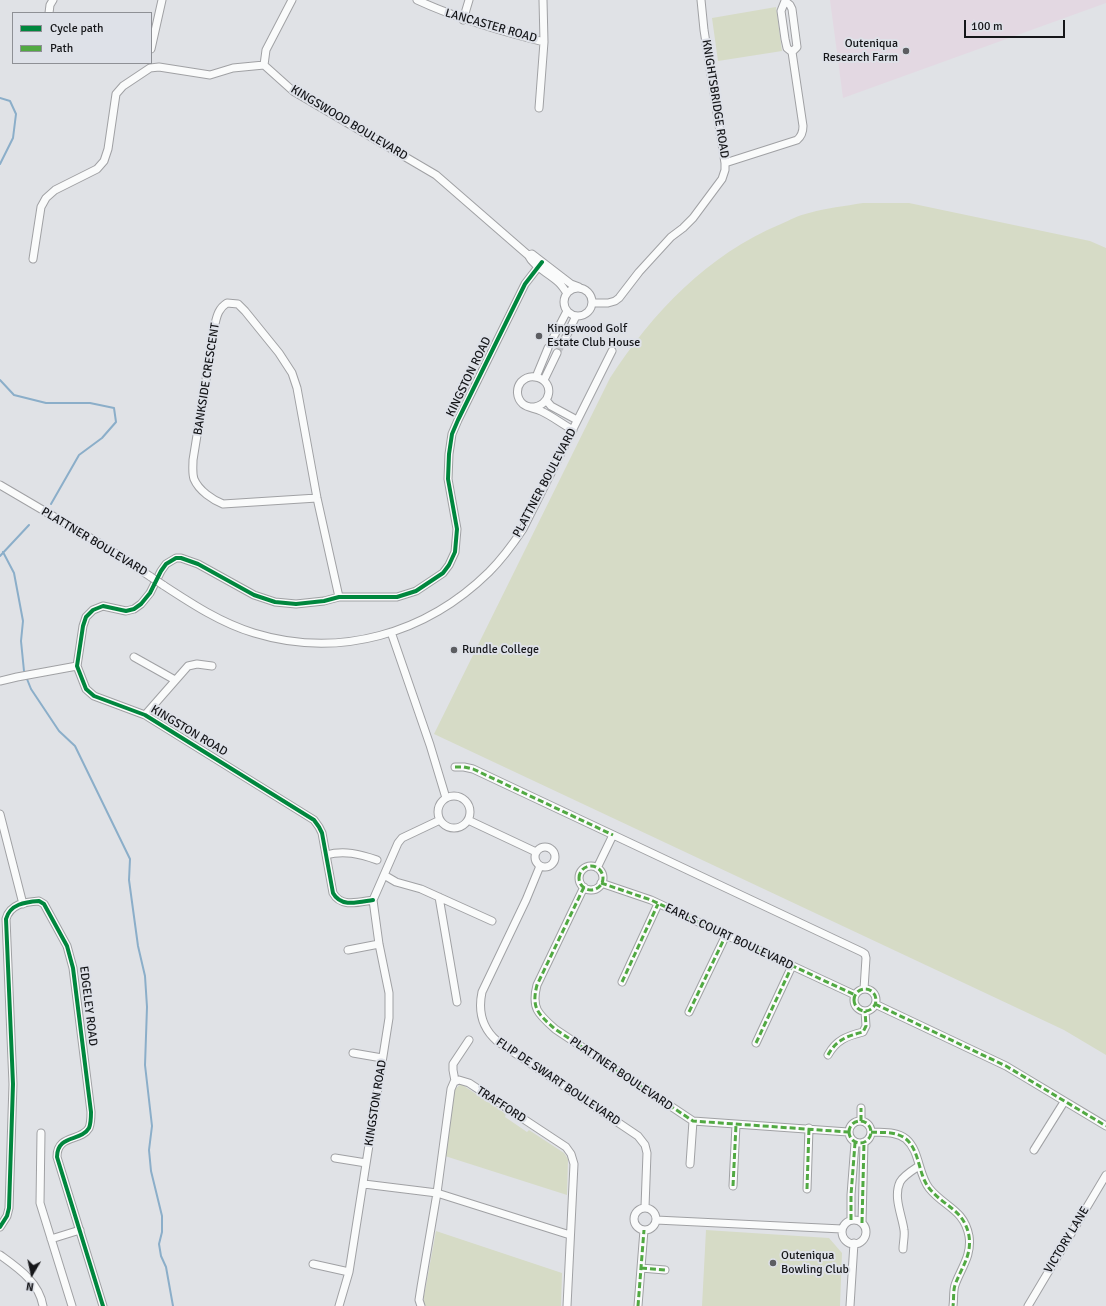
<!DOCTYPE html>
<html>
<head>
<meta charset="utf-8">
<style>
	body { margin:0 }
	#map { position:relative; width:1106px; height:1306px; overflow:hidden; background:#e0e2e6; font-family:Signika,sans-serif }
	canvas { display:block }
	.legend { position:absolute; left:12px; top:12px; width:140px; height:52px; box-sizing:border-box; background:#dee1e8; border:1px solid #8e9095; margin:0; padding:5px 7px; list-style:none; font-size:12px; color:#151619 }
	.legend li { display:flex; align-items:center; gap:8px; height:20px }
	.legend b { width:20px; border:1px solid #8e9095 }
	.north { position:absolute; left:12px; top:1254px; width:40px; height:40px; -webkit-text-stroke:3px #dee1e8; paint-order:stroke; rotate:189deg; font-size:11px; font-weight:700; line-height:16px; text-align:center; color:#151619 }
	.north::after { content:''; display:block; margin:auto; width:14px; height:18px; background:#151619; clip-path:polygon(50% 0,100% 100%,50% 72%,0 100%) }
	.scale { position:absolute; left:964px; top:20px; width:101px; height:18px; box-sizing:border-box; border:2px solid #151619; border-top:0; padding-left:5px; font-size:12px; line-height:14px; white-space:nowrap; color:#151619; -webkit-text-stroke:3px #dee1e8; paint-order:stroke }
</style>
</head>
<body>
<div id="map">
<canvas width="1106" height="1306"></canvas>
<ul class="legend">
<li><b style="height:5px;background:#00873e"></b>Cycle path</li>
<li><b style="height:5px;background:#51a942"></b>Path</li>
</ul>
<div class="north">N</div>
<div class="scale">100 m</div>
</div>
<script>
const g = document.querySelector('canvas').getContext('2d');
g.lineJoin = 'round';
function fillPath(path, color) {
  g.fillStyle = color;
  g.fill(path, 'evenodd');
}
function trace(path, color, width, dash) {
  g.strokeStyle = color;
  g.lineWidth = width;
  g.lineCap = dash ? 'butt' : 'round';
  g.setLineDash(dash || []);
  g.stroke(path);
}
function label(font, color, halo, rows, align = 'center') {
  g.font = font + ' Signika,sans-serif';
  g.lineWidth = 4;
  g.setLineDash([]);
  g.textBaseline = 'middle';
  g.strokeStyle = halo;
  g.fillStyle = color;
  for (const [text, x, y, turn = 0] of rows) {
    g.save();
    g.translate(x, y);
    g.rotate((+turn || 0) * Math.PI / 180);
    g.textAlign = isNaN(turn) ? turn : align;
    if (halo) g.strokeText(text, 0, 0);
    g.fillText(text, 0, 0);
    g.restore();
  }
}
fillPath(new Path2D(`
	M830 0H1106V3L843 98Z`), '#e3d8e2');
fillPath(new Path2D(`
	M776 7 782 51 718 61 712 18Z
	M863 203H909L1090 241 1106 248V1055L1064 1030 434 734 610 378C653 312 707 255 781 224 790 220 799 215 809 213 826 208 845 206 863 203Z
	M461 1084 506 1114 505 1117 527 1132 529 1130 564 1153 568 1159 567 1195 445 1156 455 1089Z
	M706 1230 829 1238 842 1253 840 1306H702Z
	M436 1231 562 1273 561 1306H426L424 1304V1296Z`), '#d6dbc6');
trace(new Path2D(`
	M0 98 10 101 16 114 13 138 0 164
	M0 380 14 395 46 403H90L114 408 116 422 102 438 79 455 51 504
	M3 552 14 573 23 621 21 641 24 671
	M0 556 29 525
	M27 679 31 689 59 731 75 746 130 859 129 880 138 946 145 976 147 1007 145 1065 152 1126 149 1150 151 1171 162 1216V1232L159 1244 161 1256 166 1267 173 1306`), '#8baec9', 2);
trace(new Path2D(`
	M557 353 563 343`), '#c2c3c7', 7, [7, 3.5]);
const minor = new Path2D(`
	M417 0C458 19 500 31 544 42
	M785 1 790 5 792 9 797 47 792 52
	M785 1 781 11 785 39 787 48 792 52
	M49 13 50 5 53 0
	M463 20 469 0
	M151 49 162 0
	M264 65 266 50 292 0
	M539 108 544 42 543 0
	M725 163 797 140C802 136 803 132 803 126L792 52
	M528 255 532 254 571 284 579 287
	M33 259 41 207 46 198 55 190 97 169 104 161 108 149 116 94 123 86 150 68 159 67 210 75 233 68 264 65 293 91 436 175 528 255C534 267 547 272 557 281 561 284 564 289 567 293
	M564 302a14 14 0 1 1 28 0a14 14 0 1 1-28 0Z
	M593 303H608L615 301 619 298 639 272 671 237 683 228 693 218 722 179 725 170V163L704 30 701 0
	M553 338 567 311
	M563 343 576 316
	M536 377 548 348
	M544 380 557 353
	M546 400 551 406 577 420
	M530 407C552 408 556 380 535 377 530 376 525 378 521 382 516 388 516 398 523 404 528 408 535 408 541 411 552 416 562 424 573 430
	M0 485 104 546 151 577
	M317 498 223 504C213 500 199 491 194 479 192 473 193 466 193 460L215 324C217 315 219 308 227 303L238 304 245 311 279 353 292 373 297 388 317 498 339 597
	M163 585C192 604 221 623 254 633 339 659 426 634 489 572 502 559 513 544 523 529L612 351
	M391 632 430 745 446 798
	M134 657 175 680
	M0 681 17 677 77 666
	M145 715 188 666 197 664 212 666
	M455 767H464L473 769 862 952 865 954 866 958 864 989
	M438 812a16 16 0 1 1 32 0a16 16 0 1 1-32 0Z
	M0 814 23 904
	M468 820 536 852
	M535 857a10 10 0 1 1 20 0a10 10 0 1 1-20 0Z
	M326 855C344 850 360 854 377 860
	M540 866 526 900 482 992C478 1011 482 1028 497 1041L638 1136 645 1145 647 1153 645 1207
	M579 878a12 12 0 1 1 24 0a12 12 0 1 1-24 0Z
	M597 868 613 835
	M384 875 396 882 421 889 492 921
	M601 883 651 900 855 995
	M584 887 537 985C531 1008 538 1014 555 1029L693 1121 848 1132
	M439 897 457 1002
	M373 900C359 902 341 908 333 893L322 833 319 827 314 820 145 715 94 696 86 689 77 666 83 626 86 617 93 610 103 606 126 611 134 609 141 604 150 593 161 571 166 564 176 558H181L198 564 254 595 275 602 296 604 324 601 339 597H397L416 591 443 573 449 565 455 552 457 529 448 479 449 454 452 434 458 420 525 284 542 262
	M348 950 379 944
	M622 982 658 904
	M854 1000a11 11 0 1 1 22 0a11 11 0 1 1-22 0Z
	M875 1004 1006 1066 1106 1126
	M689 1012 726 935
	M756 1043 792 966
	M353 1053 382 1058
	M828 1055C836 1040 847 1036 863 1032L866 1026 865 1011
	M455 1081 453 1070V1064L469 1040
	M849 1132a11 11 0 1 1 22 0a11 11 0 1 1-22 0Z
	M861 1121V1108
	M871 1132C883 1133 896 1131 906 1139 920 1151 918 1174 929 1188 944 1207 964 1209 969 1236 972 1256 961 1268 955 1285 953 1291 954 1299 953 1306
	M41 1133 40 1203 72 1306
	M1034 1150 1064 1102
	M335 1158 366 1163
	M690 1164 693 1121
	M364 1184 437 1193 570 1235
	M733 1186 736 1125
	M807 1189 809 1128
	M634 1219a11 11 0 1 1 22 0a11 11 0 1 1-22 0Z
	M656 1220 842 1229
	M851 1220V1195L855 1143
	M842 1232a12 12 0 1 1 24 0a12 12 0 1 1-24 0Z
	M862 1223 864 1142
	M0 1227 7 1216 9 1208 13 1084 6 919C10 904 25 902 39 901L44 904 67 946 73 968 91 1112C91 1117 91 1123 89 1128 81 1142 57 1134 57 1157L103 1306
	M51 1239 80 1230
	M903 1249C903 1243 905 1236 904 1230 902 1215 893 1197 900 1182 904 1175 913 1170 919 1166
	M0 1255C18 1268 39 1282 43 1306
	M313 1264 349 1272
	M641 1268 665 1270
	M339 1306 349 1272 389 1018V993L379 944 373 900 398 843 402 838 440 820
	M421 1306 419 1300 421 1287 437 1193 451 1089 454 1082 459 1080 469 1083 566 1147 571 1154 574 1164 567 1306
	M638 1306 644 1230
	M850 1306 854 1243
	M1028 1306 1106 1175`);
trace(minor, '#a0a1a4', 9);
trace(minor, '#fafbfb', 7);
const minorBridge = new Path2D(`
	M151 577 163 585`);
trace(minorBridge, '#a0a1a4', 9, []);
trace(minorBridge, '#fafbfb', 7);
trace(new Path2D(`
	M455 767H464L473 769 613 835
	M579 878a12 12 0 1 1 24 0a12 12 0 1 1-24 0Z
	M601 883 651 900 855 995
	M584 887 537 985C531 1008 538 1014 555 1029L693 1121 848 1132
	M622 982 658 904
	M854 1000a11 11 0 1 1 22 0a11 11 0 1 1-22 0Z
	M875 1004 1006 1066 1106 1126
	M689 1012 726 935
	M756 1043 792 966
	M828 1055C836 1040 847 1036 863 1032L866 1026 865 1011
	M849 1132a11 11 0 1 1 22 0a11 11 0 1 1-22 0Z
	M861 1121V1108
	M871 1132C883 1133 896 1131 906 1139 920 1151 918 1174 929 1188 944 1207 964 1209 969 1236 972 1256 961 1268 955 1285 953 1291 954 1299 953 1306
	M733 1186 736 1125
	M807 1189 809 1128
	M851 1220V1195L855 1143
	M862 1223 864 1142
	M641 1268 665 1270
	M638 1306 644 1230`), '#51a942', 3, [6, 3]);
trace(new Path2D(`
	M373 900C359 902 341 908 333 893L322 833 319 827 314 820 145 715 94 696 86 689 77 666 83 626 86 617 93 610 103 606 126 611 134 609 141 604 150 593 161 571 166 564 176 558H181L198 564 254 595 275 602 296 604 324 601 339 597H397L416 591 443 573 449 565 455 552 457 529 448 479 449 454 452 434 458 420 525 284 542 262
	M0 1227 7 1216 9 1208 13 1084 6 919C10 904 25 902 39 901L44 904 67 946 73 968 91 1112C91 1117 91 1123 89 1128 81 1142 57 1134 57 1157L103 1306`), '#00873e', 4);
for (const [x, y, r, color] of [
	[906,51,4,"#5c5d61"],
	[539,336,4,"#5c5d61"],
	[454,650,4,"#5c5d61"],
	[773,1263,4,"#5c5d61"]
]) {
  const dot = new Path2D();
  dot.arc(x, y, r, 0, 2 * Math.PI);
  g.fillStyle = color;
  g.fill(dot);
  trace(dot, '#dee1e8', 1.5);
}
label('12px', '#151619', '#dee1e8', [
	["LANCASTER ROAD",491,26,16],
	["KNIGHTSBRIDGE ROAD",715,99,81],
	["KINGSWOOD BOULEVARD",349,123,31],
	["KINGSTON ROAD",469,377,-64],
	["BANKSIDE CRESCENT",207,379,-81],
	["PLATTNER BOULEVARD",545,483,-62],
	["PLATTNER BOULEVARD",94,542,31],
	["KINGSTON ROAD",189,731,31],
	["EARLS COURT BOULEVARD",729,937,25],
	["EDGELEY ROAD",88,1006,83],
	["PLATTNER BOULEVARD",621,1074,34],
	["FLIP DE SWART BOULEVARD",558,1082,34],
	["KINGSTON ROAD",376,1103,-81],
	["TRAFFORD",501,1105,33],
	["VICTORY LANE",1067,1240,-59]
]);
label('12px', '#151619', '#dee1e8', [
	["Outeniqua",898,44,"right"],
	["Research Farm",898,58,"right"],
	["Kingswood Golf",547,329],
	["Estate Club House",547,343],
	["Rundle College",462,650],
	["Outeniqua",781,1256],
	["Bowling Club",781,1270]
], 'left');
</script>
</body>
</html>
